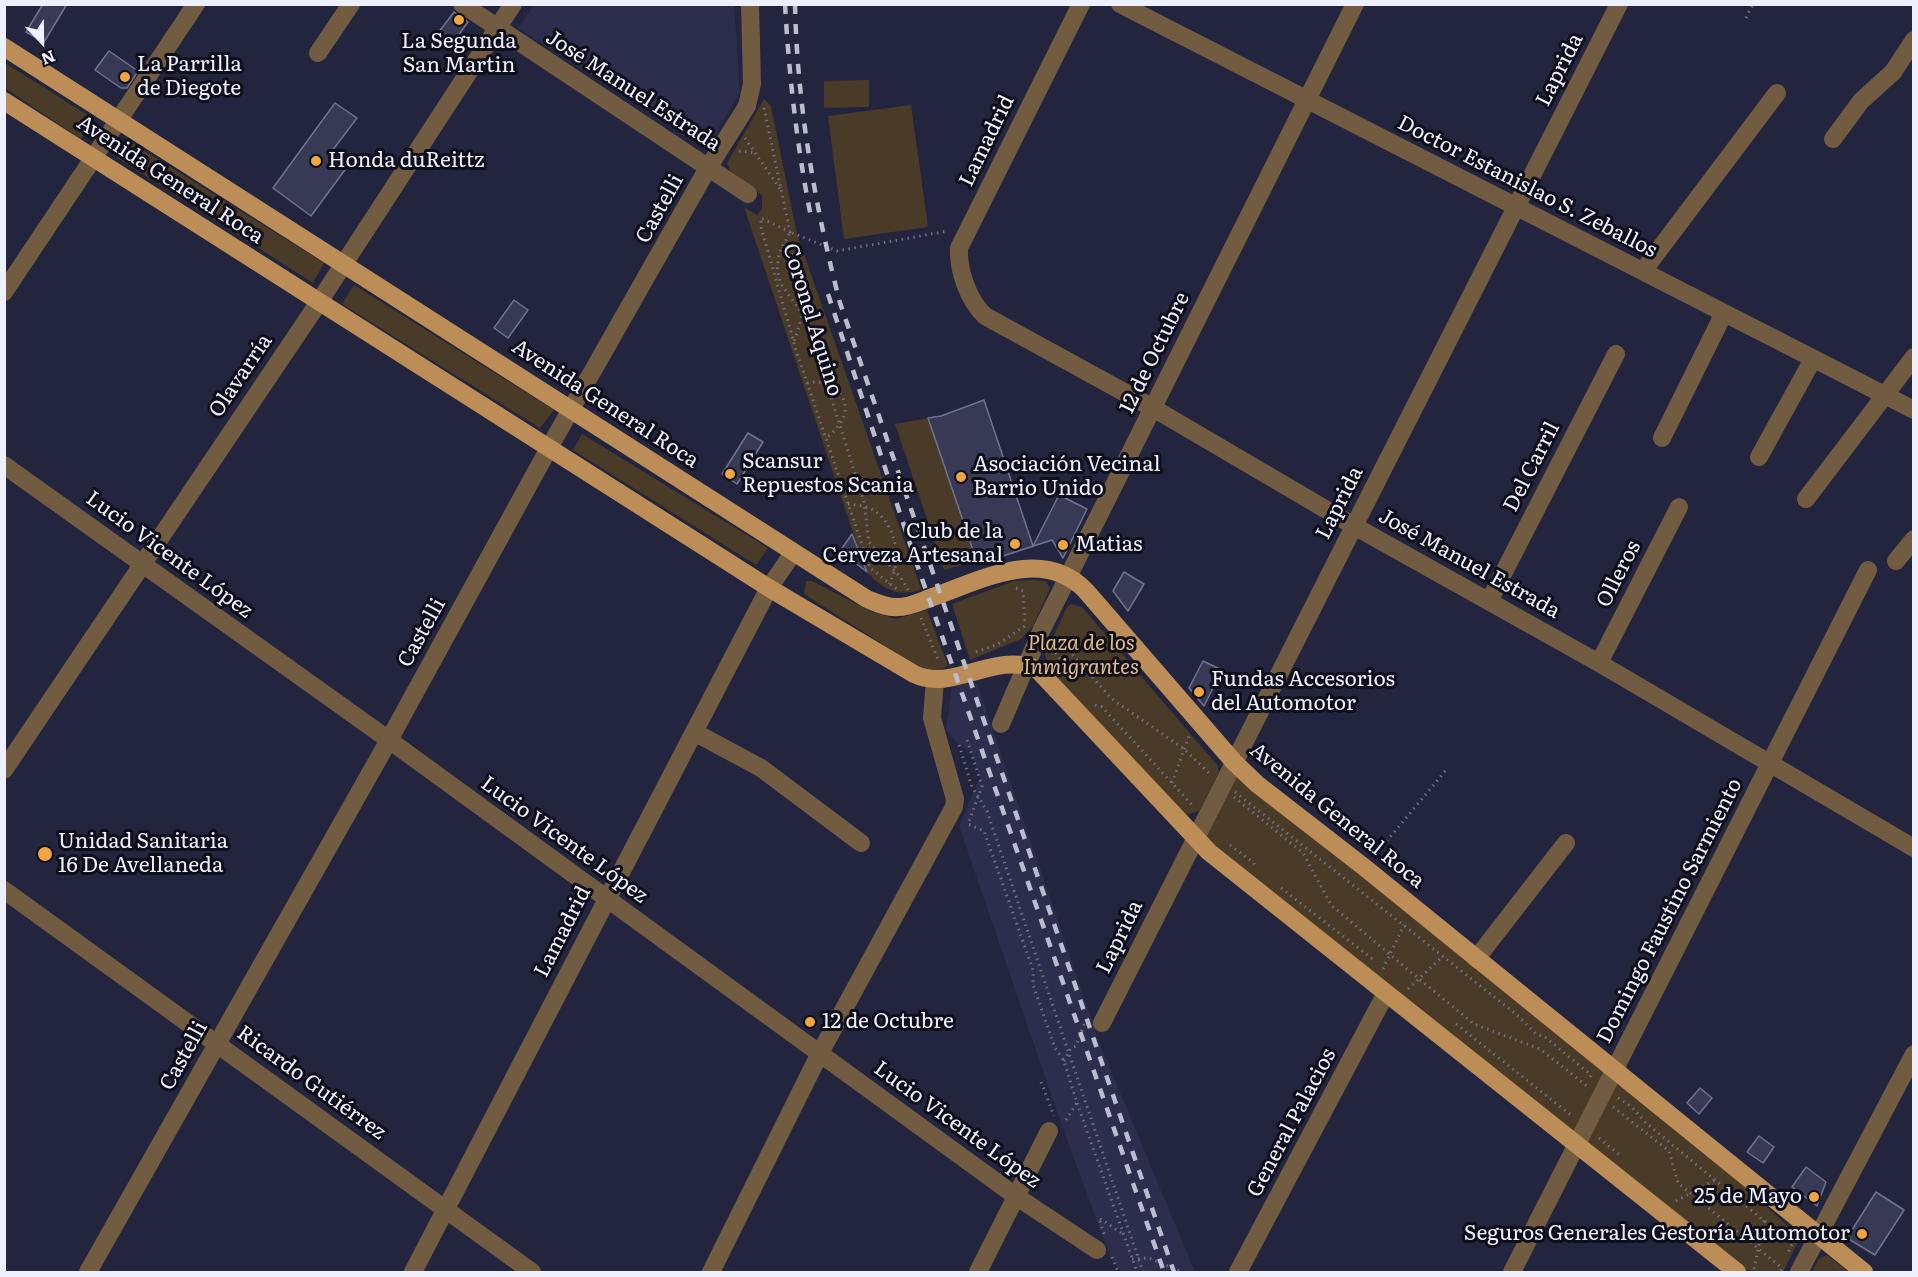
<!DOCTYPE html>
<html>
<head>
<meta charset="utf-8">
<style>
	body { margin:0 }
	#map { position:relative; width:1918px; height:1277px; overflow:hidden; background:#23243d; font-family:Literata,serif }
	canvas { display:block }
	.frame { position:absolute; inset:0; border:6px solid #eff0fe; pointer-events:none }
	.north { position:absolute; left:12px; top:12px; width:60px; height:60px; -webkit-text-stroke:4px #0e0f1a; paint-order:stroke; rotate:158deg; font-size:16px; font-weight:700; line-height:24px; text-align:center; color:#eff0fe }
	.north::after { content:''; display:block; margin:auto; width:21px; height:27px; background:#eff0fe; clip-path:polygon(50% 0,100% 100%,50% 72%,0 100%) }
</style>
</head>
<body>
<div id="map">
<canvas width="1918" height="1277"></canvas>
<div class="frame"></div>
<div class="north">N</div>
</div>
<script>
const g = document.querySelector('canvas').getContext('2d');
g.lineJoin = 'round';
function fillPath(path, color) {
  g.fillStyle = color;
  g.fill(path, 'evenodd');
}
function trace(path, color, width, dash) {
  g.strokeStyle = color;
  g.lineWidth = width;
  g.lineCap = dash ? 'butt' : 'round';
  g.setLineDash(dash || []);
  g.stroke(path);
}
function label(font, color, halo, rows, align = 'center') {
  g.font = font + ' Literata,serif';
  g.lineWidth = 6;
  g.setLineDash([]);
  g.textBaseline = 'middle';
  g.strokeStyle = halo;
  g.fillStyle = color;
  for (const [text, x, y, turn = 0] of rows) {
    g.save();
    g.translate(x, y);
    g.rotate((+turn || 0) * Math.PI / 180);
    g.textAlign = isNaN(turn) ? turn : align;
    if (halo) g.strokeText(text, 0, 0);
    g.fillText(text, 0, 0);
    g.restore();
  }
}
fillPath(new Path2D(`
	M534 5H734L740 92 707 149 518 28Z
	M977 683 1099 1042 1195 1272H1122L1111 1259 1062 1126 959 826 980 777 970 749 961 748 946 730 952 686Z`), '#2d2e4d');
fillPath(new Path2D(`
	M5 63 94 119 81 139 5 88Z
	M869 80V107L824 108V81Z
	M764 99 771 106 797 234 921 589C898 599 881 588 866 571L744 207 757 215 762 209V195L733 177 727 163Z
	M911 105 928 227 844 239 828 116Z
	M127 140 324 263 313 283 116 157Z
	M354 285 554 410 540 428 342 304Z
	M984 400 1033 546 944 570 895 424 941 416Z
	M582 434 768 548 756 565 573 450Z
	M1032 580 1045 581 1050 588 1033 626 1021 639 970 660 952 604 1014 581Z
	M806 581H812L870 611 896 619 927 610 948 666 936 672 923 670 804 594Z
	M1071 604 1082 607 1218 766 1219 772 1199 811 1186 815 1178 809 1049 668 1045 654 1067 607Z
	M1234 762 1616 1070 1798 1235V1242L1783 1272H1749L1577 1144 1194 838Z
	M1827 1255 1849 1272H1812L1819 1259Z`), '#4a3a28');
const building = new Path2D(`
	M43 4H67L44 42 26 32Z
	M454 12 468 22 452 44 438 33Z
	M109 51 138 71 127 88H121L95 70Z
	M335 103 357 118 329 155 347 167 311 216 273 188Z
	M514 300 528 310 508 338 494 328Z
	M984 400 1033 546 1059 495 1087 509 1063 558 1052 540 1003 556 977 562 928 418 941 416Z
	M748 433 763 442 737 484 722 474Z
	M852 534 867 572 840 551Z
	M1124 572 1144 584 1128 611 1113 591Z
	M1203 661 1222 670 1204 706 1189 688Z
	M1700 1088 1712 1098 1699 1114 1687 1103Z
	M1759 1136 1774 1147 1763 1163 1747 1152Z
	M1806 1167 1826 1182 1817 1206 1792 1187Z
	M1876 1192 1904 1210 1875 1255 1847 1238Z`);
fillPath(building, '#383954');
trace(building, '#707290', 1.5);
trace(new Path2D(`
	M1746 18 1753 4
	M764 108 790 232 761 218V227L796 350 870 568 898 590
	M745 138 780 189
	M739 151 755 153
	M784 245C814 264 805 313 794 341
	M807 383C824 379 848 390 845 412 843 423 833 432 826 439
	M848 504C857 505 867 506 875 511 897 526 902 562 889 584
	M1016 588 1023 591 1025 624
	M908 590 901 578 869 542 864 502 825 378 816 333 781 284 777 270 779 254 790 232 837 251 948 231
	M921 618 939 662
	M1056 637 1112 699 1184 749 1210 774
	M1052 648 1065 666 1067 676
	M976 652 998 644 1025 626
	M1095 705 1102 707 1193 806
	M967 740 982 786 968 824 984 831 1033 970V985L1055 1048 1064 1061 1077 1103 1064 1123
	M959 745 972 787 987 811 1143 1272
	M1172 783 1189 736
	M1235 792 1517 1015 1536 1034 1545 1037 1591 1075 1590 1078
	M1234 797 1303 853 1331 905 1418 978 1474 1024 1540 1049 1587 1086
	M1230 845 1254 863 1256 868
	M1375 855 1447 769
	M1281 888 1375 961
	M1383 969 1404 925
	M1408 989 1443 956
	M1456 1024 1572 1116
	M1064 1061 1071 1048 1076 1046 1085 1022
	M1041 1082 1054 1116
	M1618 1098 1632 1107 1645 1122 1792 1244 1787 1255
	M1077 1103 1137 1272
	M1613 1107 1669 1151 1678 1183 1782 1268 1780 1272
	M1599 1138 1622 1157
	M1676 1201 1715 1180
	M1104 1234 1099 1218 1123 1234
	M1112 1257 1118 1272
	M1132 1259 1149 1258 1182 1272
	M1754 1269 1764 1220`), '#6f7085', 3, [1.5, 4.5]);
trace(new Path2D(`
	M462 4 748 194
	M1081 4 959 248C958 270 968 300 985 316L1153 408 1354 526 1599 663 1914 848
	M1120 4 1914 410
	M318 53 351 4
	M1833 139 1861 101 1893 72 1914 40
	M1643 271 1777 93
	M4 292 196 4
	M1662 438 1724 313
	M1759 457 1813 359
	M4 465 389 740 1017 1197 1097 1250
	M1806 499 1914 357
	M1896 561 1914 539
	M1489 601 1616 354
	M1599 663 1679 507
	M1001 724 1042 629 1355 4
	M694 732 761 768 861 843
	M4 770 319 302 513 4
	M4 890 532 1272
	M1476 959 1566 843
	M1102 1023 1619 4
	M88 1272 389 740 549 448 708 168 747 106 752 84 750 4
	M413 1272 769 588 793 553
	M711 1272 820 1053 954 807 955 799 932 718 935 680
	M978 1272 1049 1131
	M1238 1272 1385 995
	M1512 1272 1868 570
	M1799 1272 1914 1054`), '#715b41', 18);
trace(new Path2D(`
	M4 47 867 599C877 603 887 608 898 607 909 607 919 602 930 598 980 581 1042 545 1086 591L1234 762 1257 784 1364 867 1864 1272
	M4 101 769 588 914 674C953 693 993 651 1037 669L1209 852 1737 1272`), '#bc8d56', 18);
trace(new Path2D(`
	M785 4C789 76 797 147 811 217
	M795 4C797 105 815 206 840 303L1174 1272
	M828 294 913 553 1164 1272`), '#bbbccc', 4.5, [10, 10]);
for (const [x, y, r, color] of [
	[459,20,6,"#f1a540"],
	[125,77,6,"#f1a540"],
	[316,161,6,"#f1a540"],
	[730,474,6,"#f1a540"],
	[961,477,6,"#f1a540"],
	[1015,544,6,"#f1a540"],
	[1063,545,6,"#f1a540"],
	[1199,692,6,"#f1a540"],
	[45,854,8,"#f1a540"],
	[810,1022,6,"#f1a540"],
	[1814,1197,6,"#f1a540"],
	[1862,1234,6,"#f1a540"]
]) {
  const dot = new Path2D();
  dot.arc(x, y, r, 0, 2 * Math.PI);
  g.fillStyle = color;
  g.fill(dot);
  trace(dot, '#0e0f1a', 2);
}
label('21px', '#eff0fe', '#0e0f1a', [
	["La Segunda",459,42,"center"],
	["San Martin",459,66,"center"],
	["La Parrilla",137,65],
	["de Diegote",137,89],
	["Honda duReittz",328,161],
	["Scansur",742,462],
	["Repuestos Scania",742,486],
	["Asociación Vecinal",973,465],
	["Barrio Unido",973,489],
	["Club de la",1003,532,"right"],
	["Cerveza Artesanal",1003,556,"right"],
	["Matias",1075,545],
	["Fundas Accesorios",1211,680],
	["del Automotor",1211,704],
	["Unidad Sanitaria",58,842],
	["16 De Avellaneda",58,866],
	["12 de Octubre",822,1022],
	["25 de Mayo",1802,1197,"right"],
	["Seguros Generales Gestoría Automotor",1850,1234,"right"]
], 'left');
label('21px', '#eff0fe', '#0e0f1a', [
	["Laprida",1560,70,-63],
	["José Manuel Estrada",633,91,33],
	["Lamadrid",987,141,-64],
	["Avenida General Roca",170,180,33],
	["Doctor Estanislao S. Zeballos",1527,187,27],
	["Castelli",660,209,-61],
	["Coronel Aquino",812,320,73],
	["12 de Octubre",1155,353,-64],
	["Olavarría",241,376,-56],
	["Avenida General Roca",605,404,33],
	["Del Carril",1532,467,-63],
	["Laprida",1340,503,-63],
	["Lucio Vicente López",169,555,36],
	["José Manuel Estrada",1469,564,29],
	["Olleros",1619,574,-63],
	["Castelli",422,633,-61],
	["Avenida General Roca",1337,816,39],
	["Lucio Vicente López",564,840,36],
	["Domingo Faustino Sarmiento",1670,911,-63],
	["Lamadrid",563,932,-63],
	["Laprida",1120,937,-64],
	["Castelli",184,1056,-61],
	["Ricardo Gutiérrez",311,1083,36],
	["General Palacios",1292,1123,-62],
	["Lucio Vicente López",957,1125,36]
]);
label('italic 21px', '#e2b98a', '#0e0f1a', [
	["Plaza de los",1081,644],
	["Inmigrantes",1081,668]
]);
</script>
</body>
</html>
